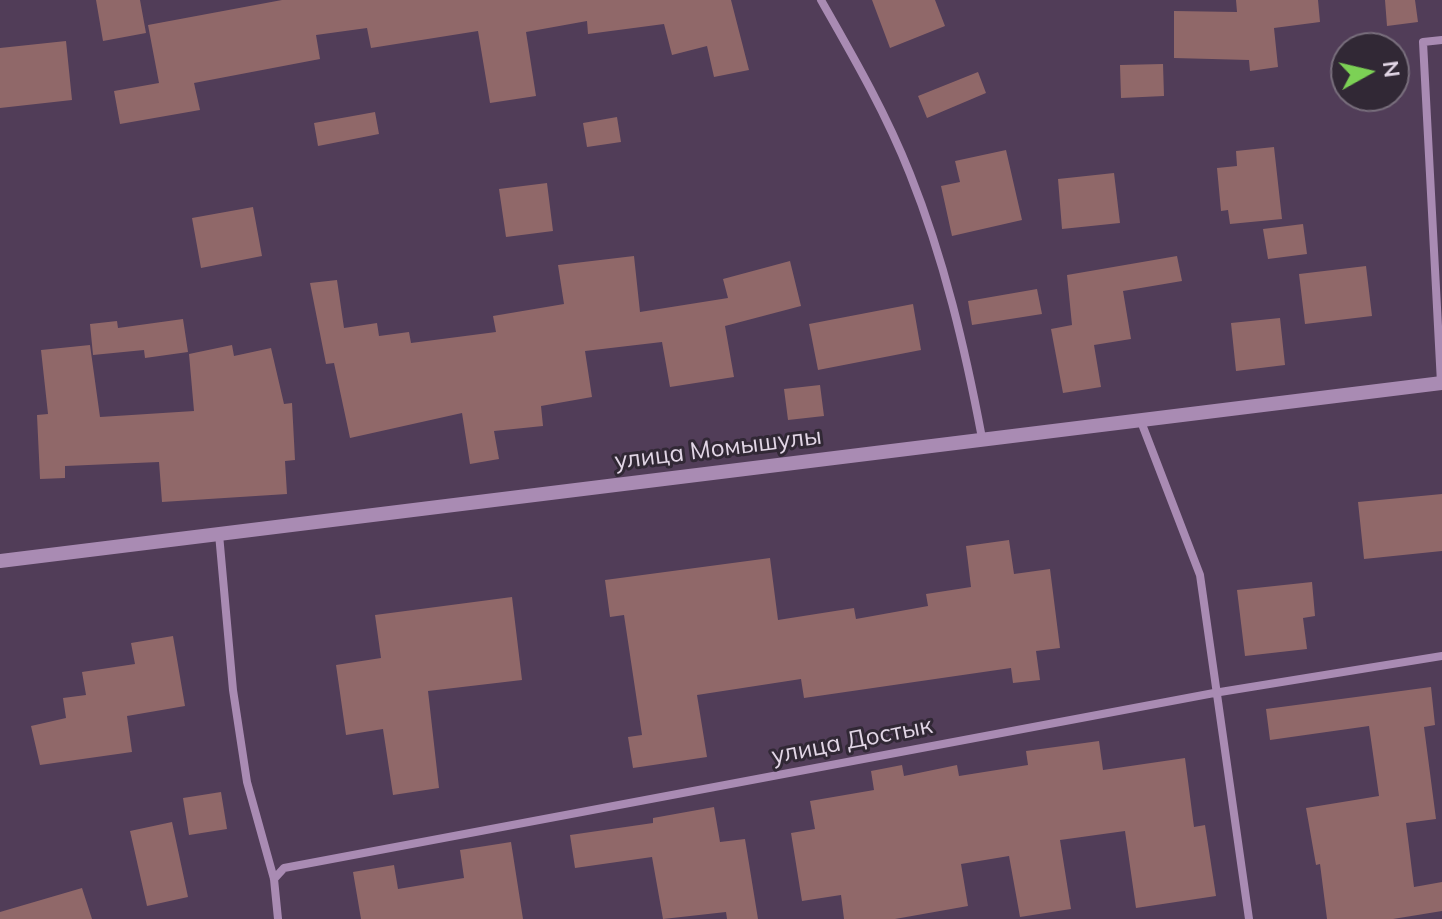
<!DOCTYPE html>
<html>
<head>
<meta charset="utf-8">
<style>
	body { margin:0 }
	#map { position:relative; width:1442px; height:919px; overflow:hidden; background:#513d58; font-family:Mulish,sans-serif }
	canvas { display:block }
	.north { position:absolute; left:1330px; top:32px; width:80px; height:80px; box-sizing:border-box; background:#312835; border:2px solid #786e7c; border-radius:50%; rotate:82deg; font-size:22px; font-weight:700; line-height:32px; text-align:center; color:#e2d6e6 }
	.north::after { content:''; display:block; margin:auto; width:28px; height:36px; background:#7cd155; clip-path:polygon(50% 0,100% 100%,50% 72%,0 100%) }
</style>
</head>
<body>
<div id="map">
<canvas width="1442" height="919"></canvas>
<div class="north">N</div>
</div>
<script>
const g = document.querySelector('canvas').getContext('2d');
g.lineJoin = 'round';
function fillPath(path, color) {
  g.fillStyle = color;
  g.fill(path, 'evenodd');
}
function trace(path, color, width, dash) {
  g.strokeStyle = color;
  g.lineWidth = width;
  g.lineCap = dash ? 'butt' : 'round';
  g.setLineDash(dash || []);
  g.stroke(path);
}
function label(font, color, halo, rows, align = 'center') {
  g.font = font + ' Mulish,sans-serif';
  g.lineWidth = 6;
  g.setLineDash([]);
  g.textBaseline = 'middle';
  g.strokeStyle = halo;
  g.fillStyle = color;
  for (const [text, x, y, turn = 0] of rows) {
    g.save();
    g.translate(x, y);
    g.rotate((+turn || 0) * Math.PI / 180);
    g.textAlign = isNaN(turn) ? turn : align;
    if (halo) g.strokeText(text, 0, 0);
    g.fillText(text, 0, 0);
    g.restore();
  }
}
fillPath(new Path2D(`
	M96 0H140L146 33 103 41Z
	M282 0H731L749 70 714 77 707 46 672 55 664 24 588 34 587 21 526 32 536 96 490 103 478 31 371 48 367 28 316 35 320 59 194 83 200 110 120 124 114 91 159 83 148 25Z
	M872 0H935L945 26 890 48Z
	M1236 0H1318L1320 22 1274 28 1278 67 1250 71 1249 60 1174 58V11L1237 12Z
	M1385 0H1415L1418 22 1387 26Z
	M66 41 72 100 0 108V48Z
	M1163 64 1164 96 1121 98 1120 65Z
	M978 72 986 93 927 118 918 96Z
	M375 112 379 134 318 146 314 123Z
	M617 117 621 142 587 147 583 123Z
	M1274 147 1282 219 1230 224 1228 210 1221 211 1217 168 1237 166 1236 151Z
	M1006 150 1022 220 952 236 941 186 960 182 955 161Z
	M1114 173 1120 223 1062 229 1058 179Z
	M547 183 553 231 506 237 499 189Z
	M253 207 262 256 201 268 192 218Z
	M1303 224 1307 254 1268 259 1263 229Z
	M634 256 640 312 728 298 723 279 790 261 801 306 725 326 734 377 670 387 662 342 585 351 592 397 541 406 543 426 494 431 499 459 470 464 462 413 350 438 334 363 326 364 310 283 337 280 344 328 377 323 379 336 409 332 411 343 496 332 493 316 564 304 558 265Z
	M1177 256 1182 281 1123 291 1131 339 1094 345 1101 387 1063 393 1051 329 1072 325 1067 275Z
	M1366 266 1372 316 1305 324 1299 274Z
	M1037 289 1042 314 972 325 968 301Z
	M913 304 921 350 818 370 809 324Z
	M1280 318 1285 365 1236 371 1231 323Z
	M183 319 188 352 145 358 144 350 93 355 90 324 117 321 118 328Z
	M90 345 100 417 194 411 189 354 232 345 234 356 271 348 284 404 292 403 295 460 285 461 287 494 162 502 159 462 65 466V478L40 479 37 415 48 414 41 350Z
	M820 385 824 416 788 420 784 389Z
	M1442 494V551L1364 559 1358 502Z
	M1009 540 1014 574 1050 569 1060 648 1036 651 1040 680 1013 683 1011 668 804 698 801 679 697 695 707 757 633 768 628 737 642 735 624 615 610 617 605 580 770 558 778 620 854 608 856 619 928 606 926 594 971 587 966 546Z
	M1312 582 1315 616 1303 618 1307 649 1245 656 1237 590Z
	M512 597 522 680 428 691 439 788 393 795 383 729 346 735 336 665 381 658 375 615Z
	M173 636 185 706 127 716 132 752 40 765 31 726 66 718 63 698 86 695 82 672 135 664 131 643Z
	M1431 687 1435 725 1424 727 1436 819 1406 823 1414 887 1442 882V911L1393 919H1327L1320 864 1316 865 1306 808 1379 796 1369 726 1270 740 1266 709Z
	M1099 741 1103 770 1185 758 1194 827 1205 825 1216 896 1136 908 1125 831 1060 840 1071 909 1020 917 1009 856 961 864 968 906 895 919H844L841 895 802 901 791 833 815 829 810 801 874 790 871 771 902 765 904 776 957 765 959 776 1028 765 1026 751Z
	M221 792 227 829 189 835 183 798Z
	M714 807 720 842 745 839 758 919H727L726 912 663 919 652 857 575 868 570 835 653 823V818Z
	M172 822 188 897 147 906 130 831Z
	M511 842 523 919H361L353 872 394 865 398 889 464 878 460 850Z
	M82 888 92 919H0V912Z`), '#906869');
trace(new Path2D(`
	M821 0C853 56 886 113 910 174 944 259 965 348 982 438
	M1441 383 1423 42 1442 40
	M1140 419 1200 575 1249 919
	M219 534 233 690 247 782 274 879 278 919
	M274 879 284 868 1214 693 1442 656`), '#a98bb3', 8);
trace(new Path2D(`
	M0 561 1442 383`), '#a98bb3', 14);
label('24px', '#e2d6e6', '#312835', [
	["улица Момышулы",718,449,-7],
	["улица Достык",852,741,-11]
]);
</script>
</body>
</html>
